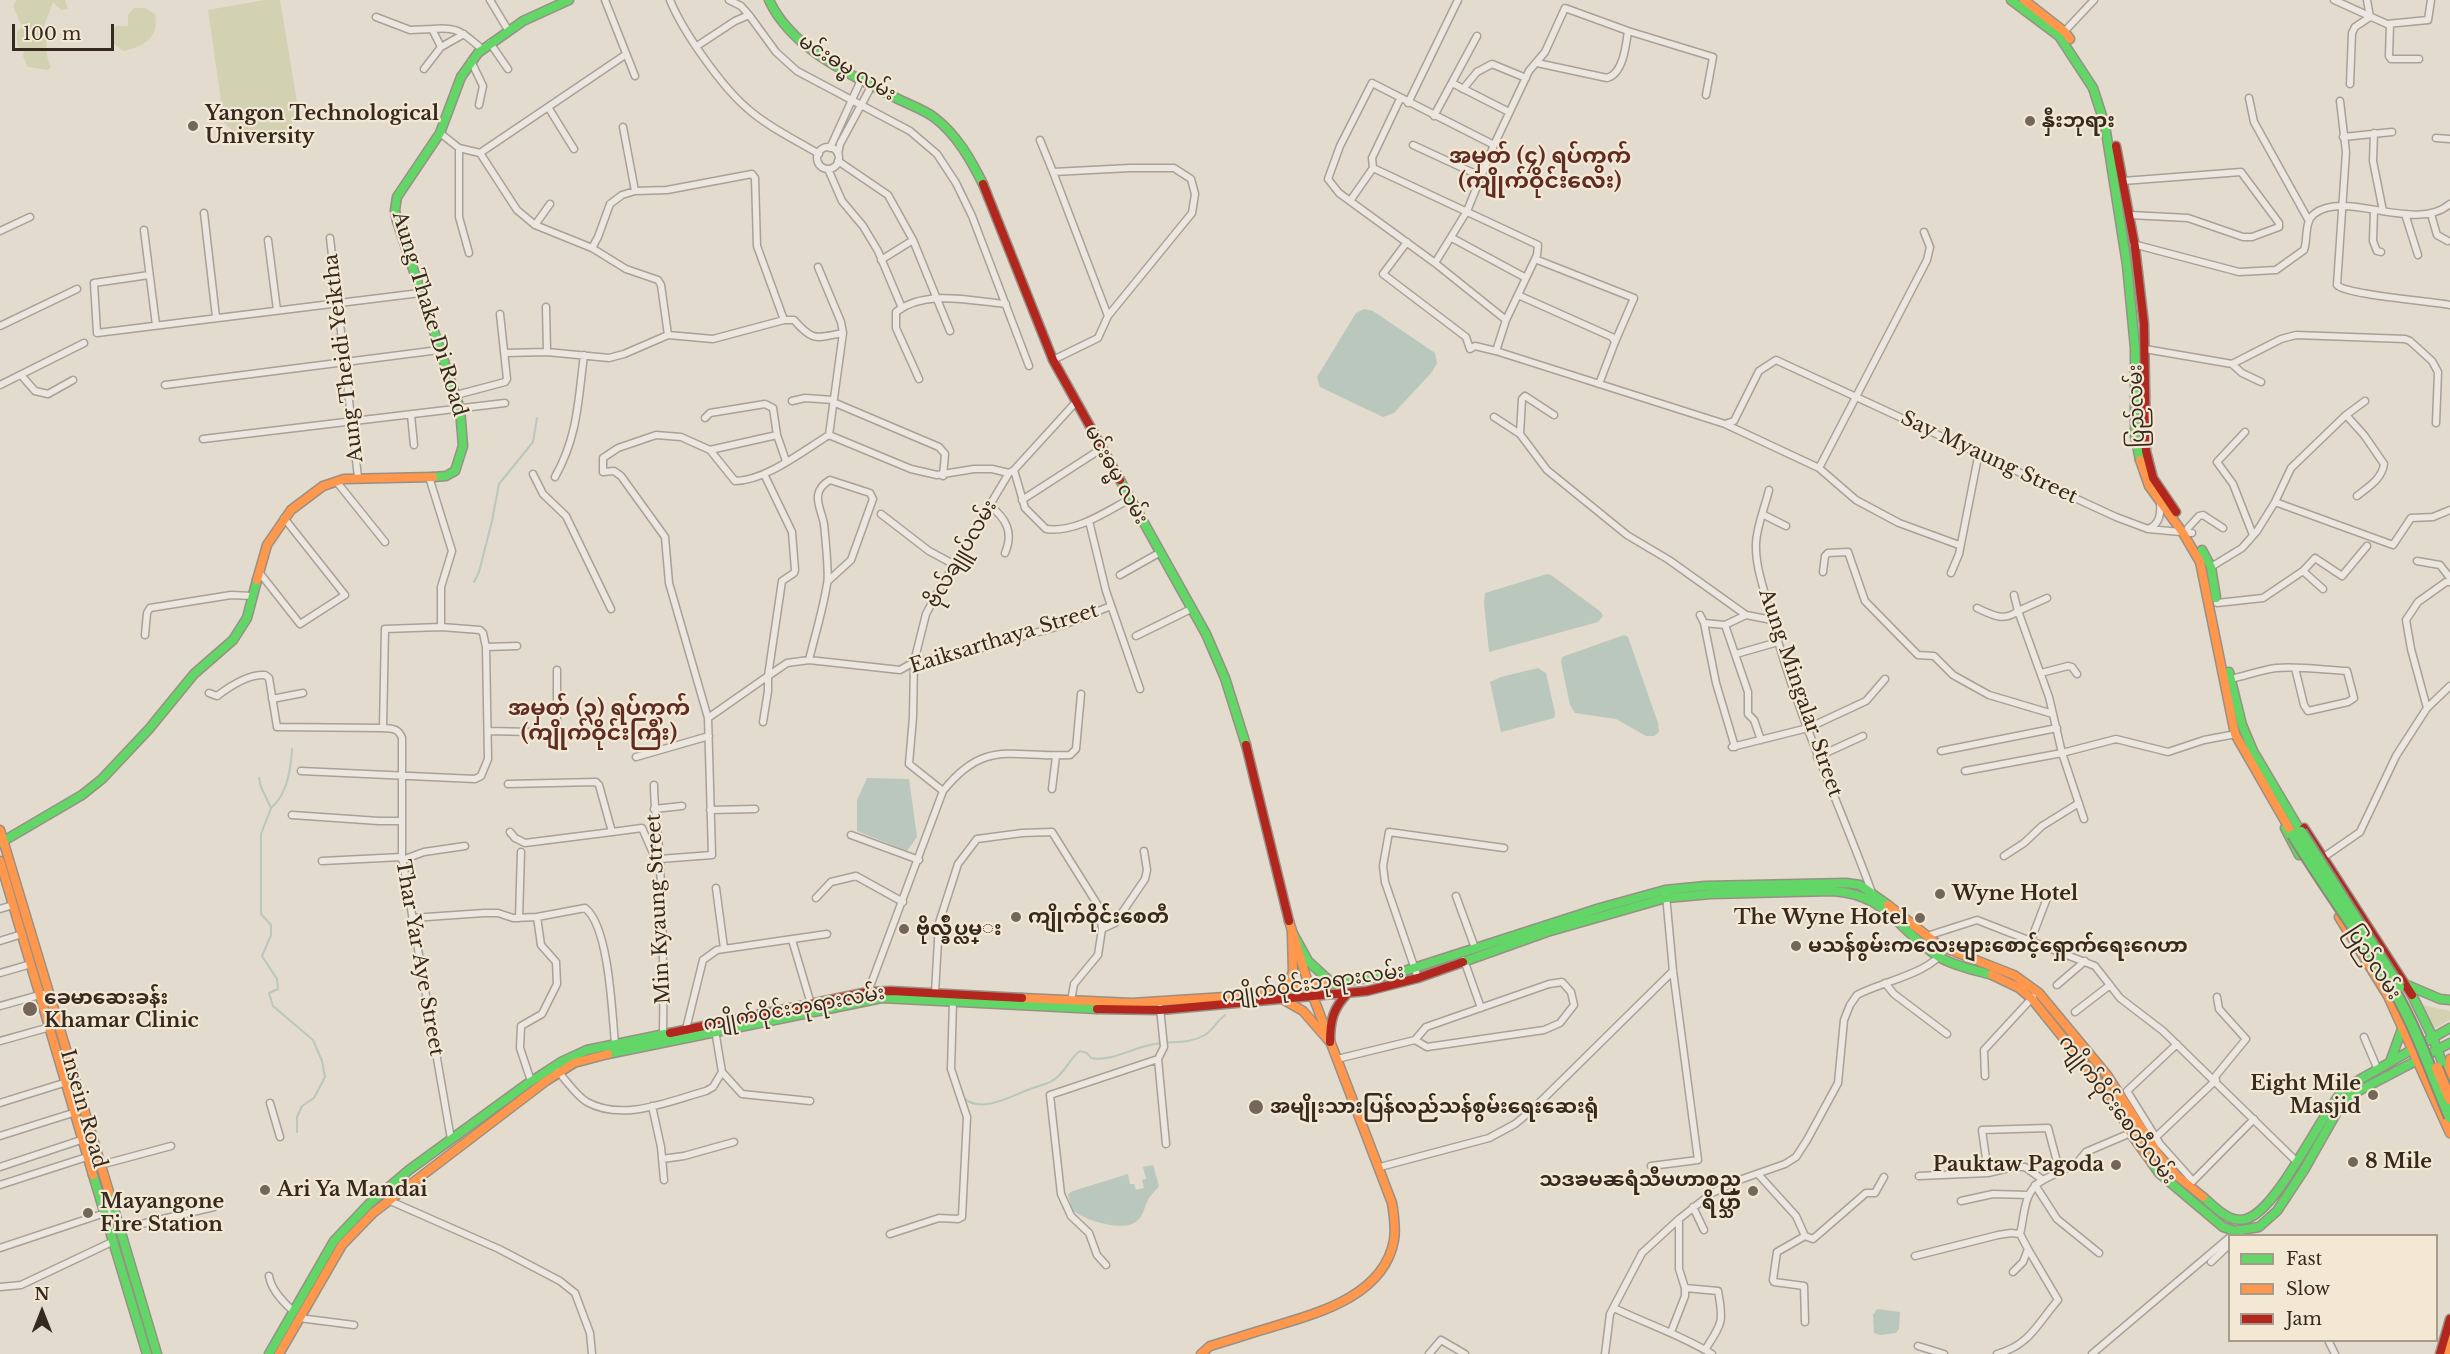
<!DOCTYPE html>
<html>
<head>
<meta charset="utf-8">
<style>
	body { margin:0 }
	#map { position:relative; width:2450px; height:1354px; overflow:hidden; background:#e3dbcd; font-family:"Libre Baskerville",serif }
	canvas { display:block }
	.legend { position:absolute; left:2228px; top:1234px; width:210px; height:108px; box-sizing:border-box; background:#f3e8d4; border:2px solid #a79c8c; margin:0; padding:8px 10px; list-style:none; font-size:18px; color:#36291f }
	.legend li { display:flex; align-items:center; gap:12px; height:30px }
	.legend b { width:30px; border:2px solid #a79c8c }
	.north { position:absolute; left:12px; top:1282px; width:60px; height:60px; -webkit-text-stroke:4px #f3e8d4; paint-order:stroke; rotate:0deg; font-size:16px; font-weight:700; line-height:24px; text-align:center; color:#36291f }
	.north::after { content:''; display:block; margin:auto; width:21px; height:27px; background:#36291f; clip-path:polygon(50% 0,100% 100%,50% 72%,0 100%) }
	.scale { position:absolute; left:12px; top:24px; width:102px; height:27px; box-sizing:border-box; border:3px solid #36291f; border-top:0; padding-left:8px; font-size:18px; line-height:21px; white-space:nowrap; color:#36291f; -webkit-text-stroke:4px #f3e8d4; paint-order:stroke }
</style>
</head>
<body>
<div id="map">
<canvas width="2450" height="1354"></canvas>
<ul class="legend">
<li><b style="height:8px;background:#63d668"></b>Fast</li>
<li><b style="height:8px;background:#ff974d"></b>Slow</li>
<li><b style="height:8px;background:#b3261e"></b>Jam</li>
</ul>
<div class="north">N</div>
<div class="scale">100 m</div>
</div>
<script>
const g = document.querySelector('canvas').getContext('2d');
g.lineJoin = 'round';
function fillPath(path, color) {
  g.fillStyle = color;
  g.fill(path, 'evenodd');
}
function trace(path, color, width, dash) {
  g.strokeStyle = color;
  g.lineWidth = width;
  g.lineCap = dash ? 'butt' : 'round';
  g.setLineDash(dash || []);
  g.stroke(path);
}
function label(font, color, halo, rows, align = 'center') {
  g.font = font + ' "Libre Baskerville","Noto Sans Myanmar",serif';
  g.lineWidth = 4.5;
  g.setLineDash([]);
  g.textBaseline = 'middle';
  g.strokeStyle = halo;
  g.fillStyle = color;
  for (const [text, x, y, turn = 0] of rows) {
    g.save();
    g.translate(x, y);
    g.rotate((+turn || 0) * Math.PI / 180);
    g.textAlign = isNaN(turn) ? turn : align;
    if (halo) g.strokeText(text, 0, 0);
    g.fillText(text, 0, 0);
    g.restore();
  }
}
fillPath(new Path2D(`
	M17 0H65L68 9 61 10 53 2 43 29C49 44 44 55 51 67L48 70 28 67 23 56 24 51 17 45V31L22 27 13 6Z
	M265 0H280L298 108 291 126 284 134 265 143H252L238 137 224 122 208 10Z
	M134 8H145L155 14C160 37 144 47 123 51L112 42V31L116 26H128V15Z
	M2417 1004 2450 1011V1020L2431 1030Z`), '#d2d1b1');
fillPath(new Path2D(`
	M1364 309 1373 311 1435 353 1437 363 1432 372 1394 413 1383 417 1320 387 1317 377 1356 313Z
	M1547 574 1551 575 1601 612 1603 616 1598 622 1489 652 1484 603 1485 593Z
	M1624 635 1628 637 1658 723 1659 732 1654 736H1646L1616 719 1575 713 1570 705 1561 662 1562 657Z
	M1538 668 1546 673 1555 713 1554 718 1501 732 1490 682 1501 677Z
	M867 778 909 779 917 837 907 851 857 831V800Z
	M1153 1165 1159 1186C1156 1191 1150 1195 1148 1200 1144 1207 1144 1215 1137 1221 1124 1233 1084 1220 1072 1210L1068 1194 1073 1191 1128 1174 1130 1184H1134L1136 1190 1144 1188 1142 1180 1146 1179 1143 1167Z
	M1877 1309 1900 1312 1899 1329 1896 1333 1880 1335 1874 1333 1873 1315Z`), '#b9c7bd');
trace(new Path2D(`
	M474 582 479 572 492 521 499 484 533 442 537 418
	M259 778 261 787 271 808 261 834V914L271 925V935L262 956 277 979 278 989 269 993 273 1006 313 1040 322 1061 325 1077 314 1098 302 1106 297 1117V1132
	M271 808C287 795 291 769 292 749
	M964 1098C980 1114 1012 1096 1030 1089 1037 1086 1045 1085 1052 1081 1065 1074 1070 1057 1080 1051L1087 1053 1091 1058C1114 1062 1132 1047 1155 1044 1172 1041 1189 1044 1205 1035 1213 1030 1217 1021 1225 1015`), '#b9c7bd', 2);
const street = new Path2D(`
	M490 0 508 30
	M605 0 635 76
	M670 0C683 32 722 87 748 109 768 127 796 140 819 154
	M729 0 741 6 749 15
	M2334 0 2387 24 2428 20 2431 0
	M376 17 410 30 432 29 441 47
	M2390 24 2389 56 2391 59H2419
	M432 29C458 26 463 33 482 49
	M1628 31 1713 57 1706 95
	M2064 32 2094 0
	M490 43 508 69
	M697 46 735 21 749 15 776 52 797 71 910 131 937 154 956 183 972 216 1029 366
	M471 61 483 86 479 105
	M424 69 441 47 464 34
	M1452 83 1509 112
	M2350 84 2352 33 2355 27 2370 17 2367 0
	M1463 89 1477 72 1492 64 1526 78
	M2249 98 2254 122 2309 221
	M1400 99 1372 158 1373 168 1538 245 1537 255 1506 320 1496 351
	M2340 101 2346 152 2337 285C2346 295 2430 301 2450 305
	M1408 103 1458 0
	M548 107 574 149
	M1434 116 1477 36
	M623 127 635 191
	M440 133 459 148 480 153 517 210 535 225 592 248 626 269 658 280 661 285 668 335
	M2374 133 2373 161 2383 211
	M2343 137 2392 132
	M2436 138 2450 139
	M1040 140 1053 172 1130 168H1174L1191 179 1195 194 1192 213 1108 316 1098 338 1053 360
	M1413 145 1480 176
	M1494 145 1372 83 1340 146 1328 179 1339 193 1435 263 1506 320
	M817 158a11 11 0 1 1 22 0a11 11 0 1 1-22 0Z
	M459 148V217L469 253
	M830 148 861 80
	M480 153 625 55
	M838 154 840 144 872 85
	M838 161 888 195 913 240 950 331
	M828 169 842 201 863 226 878 251 902 308
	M1053 172 1108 316
	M2123 181 2241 172 2279 223V227L2252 237H2243L2188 218 2130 215
	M1350 201 1373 168
	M2374 210 2373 241 2377 251 2381 252
	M204 213 216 317
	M2405 214 2418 255
	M2431 214 2437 235 2448 241
	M535 225 550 204
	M144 230 156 325
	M0 231 30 217
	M330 238 358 477
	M1452 238 1526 278
	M268 240 277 310
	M1407 242 1383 274 1466 337 1470 349 1475 346 1496 351 1725 424 1734 421 1759 371 1776 360 2116 517 2148 529 2192 533
	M2133 244 2239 272 2276 270 2304 250C2308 239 2304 222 2314 214 2346 189 2415 234 2450 204
	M592 248 598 237 610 204 622 195 635 191 667 190 752 174 755 178 757 246 784 320
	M1535 259 1634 298 1615 342
	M881 260 913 240
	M1435 263 1467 211 1494 145 1529 71 1545 52 1565 8 1628 31C1626 46 1623 74 1607 78L1537 63
	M818 267 841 322 843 333 829 435
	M149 275 94 283 97 333 420 293
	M1518 295 1612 337 1615 342 1599 384
	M546 307 547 352
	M0 326 77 289
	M2145 349 2232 364 2281 339 2296 335 2405 339 2410 341 2432 361 2438 372 2436 423
	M505 353 547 352 609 358 624 354 668 335 713 339 784 320H794C813 342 816 338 843 333
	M2232 364 2242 373 2261 382
	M21 375 35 391 48 394 73 380
	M919 379 896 328V312C926 289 971 301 1006 304
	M0 385 84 343
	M165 385 439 350
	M456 395 505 382 507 379 500 314
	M792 401 805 398 833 400
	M833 402 939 447 945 454 943 476
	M411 415 414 445
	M1554 415 1525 396 1522 399 1520 434 1547 470 1627 535 1669 560 1746 615 1772 620
	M2346 415 2364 435 2384 464C2382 479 2368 487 2357 496
	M1494 417 1520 434
	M705 418 710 413 765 404 773 408 777 435 786 461
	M1725 424 1819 468 1856 500 1899 523 1959 545
	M2245 432 2217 462 2233 484 2253 535
	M829 435 911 469 937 475 974 469H992L1009 473
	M203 439 505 403
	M710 450 777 435
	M1819 468 1927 260 1930 247 1924 232
	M1014 470 1025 508 1046 529C1076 533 1105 512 1130 499
	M533 474 543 494 566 516 611 609
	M429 477 452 551 441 587V627
	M555 477C578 436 578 401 584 355
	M336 481 385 542
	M1769 490C1765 507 1757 525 1756 543 1755 569 1766 594 1772 619 1796 713 1838 800 1871 890
	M1022 500 1101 449
	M2275 502 2393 545 2411 518 2433 517 2450 510
	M989 505C1006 518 1014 532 1005 553
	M881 514 929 551 955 565
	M1762 514 1786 526
	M1089 521 1106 591 1140 689
	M2188 528 2199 516 2203 515 2223 528
	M2148 529C2160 524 2161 514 2160 503
	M2417 561 2440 565 2450 578
	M2211 567 2242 548 2257 531 2275 502 2291 468 2346 415 2365 401
	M2303 571 2323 589
	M259 572 300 624 345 595 284 518
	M1823 572 1825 556 1828 553 1848 552 1865 601 1918 655 1934 656 1953 675 1989 695 2053 714
	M1951 573 1959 554 1979 452
	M1120 575 1159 553
	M2014 595 2018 611 2047 598
	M2217 603 2263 598 2303 571 2315 558 2342 576 2367 546
	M1977 608C1992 615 2004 622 2018 611L2049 697 2062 753 2084 819
	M1700 615 1704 623 1725 625 1746 615
	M1704 623 1716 683 1735 747
	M1725 625 1748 692V714L1754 720 1761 740
	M145 635 147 613 150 608 231 595 252 596
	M1136 636 1191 609
	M486 647 517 646
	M1736 654 1778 642
	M809 660C815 635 823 610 827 584 829 577 825 534 824 524 821 508 809 492 830 480L870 493 873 499 851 560 828 581
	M557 670V733
	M2041 673 2068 666 2072 667 2077 674
	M2230 679C2245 676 2261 670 2276 668 2299 666 2324 670 2347 671L2354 698 2348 702 2308 711 2304 705 2295 668
	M209 693 217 696C230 686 248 674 265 675L269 678 277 727 383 728C393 729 398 728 402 738V857L451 1139
	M272 699 303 693
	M2427 708 2411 649 2406 620 2418 602 2446 582H2450
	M708 718 768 676 782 581 794 573 795 570 792 532 764 474
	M763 722 768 691V676L787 663 809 660 900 670 914 662 957 655 1063 625 1111 606
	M489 731 615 734
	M1732 747 1808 728 1866 701 1885 679
	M1941 751 2057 728
	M636 757 709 736
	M1817 757 1863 736
	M301 771 475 779 481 776 488 759 486 647 483 633 480 630 441 627 385 629 383 728
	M1965 771 2062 753 2116 739 2168 752 2204 740 2236 734
	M508 784 596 782 599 785 612 832 525 843 515 838 510 832
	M654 785C654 811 659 837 660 863 663 920 664 976 663 1033
	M1052 789 1056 756
	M943 791C985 738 1012 758 1070 755L1076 749 1081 694
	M654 809 682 806
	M710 810 755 809
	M292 815 379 821H401
	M612 832 642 828 653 853 660 859 712 855 708 718 669 583 665 537 621 476 614 471 603 472V458L618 448 656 435 681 437 710 450 735 481C765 481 803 451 829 435
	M851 835 919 860
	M2004 856 2024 843 2042 826 2079 803
	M2324 857 2360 832 2396 756 2427 708 2450 686
	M402 860 424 852 465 846
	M322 861 402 857
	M716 888 724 948
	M1456 896 1475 948
	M816 898 831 882 856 876 903 902
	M0 909 13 905
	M412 918 484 913H498L513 918 537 917 585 908C609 926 612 1012 615 1044
	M519 918 521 852
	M1102 929 1115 923 1145 879 1147 870 1144 851
	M1927 936 1977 920 2095 966 2120 998 2163 1031 2297 1162
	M792 940 811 1004
	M2031 940 2049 893
	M0 941 22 934
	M1464 960 1481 1008
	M0 973 31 964
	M1418 978 1385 882 1383 866 1389 832 1504 848
	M1885 983 1894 994 1947 1034
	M2057 985 2085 961
	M868 992 943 791 909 764 913 717 914 662 926 614 936 595 1009 473 1014 470 1076 402
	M935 993 939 923 958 864 977 839 1022 833 1052 832 1099 907 1102 929 1098 955 1074 984 1071 1001
	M0 1006 43 994
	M1160 1008 1164 1047 1158 1059 1166 1144
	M2075 1012 2110 985
	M686 1029 703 960 717 950 827 934
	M715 1030 722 1072 742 1094 810 1101
	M2364 1037 2378 1070
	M0 1041 50 1027
	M2177 1044 2127 1091 2160 1144 2193 1181 2254 1119
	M1337 1059 1415 1040 1426 1027 1549 984 1562 982 1571 992 1574 1005 1560 1023 1544 1030 1427 1047 1415 1040
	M558 1071C566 1081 577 1096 587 1102 623 1122 670 1101 706 1091L713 1087 722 1072
	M1985 1076 1984 1050 2033 997
	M2214 1078 2246 1039 2219 1009 2217 997
	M531 1081 520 1048 521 1026 542 1014 557 984 556 962 541 945 537 917
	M0 1103 67 1082
	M270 1103 280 1137
	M652 1106 661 1147 664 1180
	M0 1136 76 1112
	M2156 1137 2216 1080
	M662 1159 684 1156 734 1142
	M1651 1166 1698 1160 1673 971 1666 895
	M0 1167 84 1139
	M93 1167 171 1146
	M1380 1167 1489 1138 1515 1124 1532 1110 1673 971
	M1988 1173 1982 1130 2048 1128 2060 1173
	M1758 1174 1796 1216 1805 1236 1813 1239 1866 1193H1875L1884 1177
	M1919 1176 1988 1173 2013 1167H2025L2043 1180 2077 1163 2086 1152 2140 1129
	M0 1185 90 1156
	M2035 1185 2057 1219 2099 1253
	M388 1200 499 1249 560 1281 575 1293 590 1333 592 1354
	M1961 1201 1993 1194 2028 1195
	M1693 1207 1704 1230
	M120 1229 214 1207
	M890 1234 939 1218 958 1219 962 1217 967 1117 951 1069 953 1001
	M0 1248 108 1212
	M1915 1256 1998 1235 2011 1233 2020 1234C2025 1214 2023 1191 2043 1180
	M2211 1262 2230 1244
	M1106 1265 1097 1255 1089 1233 1071 1216 1061 1194 1050 1095 1158 1059
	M2013 1272 2023 1262 2028 1249 2020 1234
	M269 1276C271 1289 283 1302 293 1311
	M0 1287 21 1285 114 1241
	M1685 1288 1718 1291C1724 1323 1722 1323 1705 1350
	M1614 1308C1647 1324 1681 1335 1712 1354
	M299 1318 354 1325
	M1805 1322 1804 1286 1774 1282 1773 1280 1777 1252 1805 1236
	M1671 1332 1685 1296V1288L1679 1269V1219
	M2328 1340 2335 1354
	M1918 1346 1944 1354
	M1429 1354 1441 1340 1465 1354
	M1605 1354 1610 1314 1642 1253 1679 1219 1712 1193 1742 1179 1785 1164 1796 1157 1807 1140 1838 1083 1844 1020 1850 1005 1857 995C1883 981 1930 974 1945 949
	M1997 1354C2030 1345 2037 1324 2058 1300L2028 1249
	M2092 1354 2230 1237`);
const fast = new Path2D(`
	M769 0C792 50 852 75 898 99 910 105 925 110 935 118 957 135 971 160 983 184
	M2011 0 2059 36 2093 88 2105 125 2127 265 2135 348V436L2140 460
	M433 477 446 476 455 471 463 446 460 409 397 221 395 210 397 197 440 133 461 77 478 53 523 21 569 0
	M1120 480 1206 634 1225 678 1246 745
	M2202 550 2211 567 2216 598
	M2229 672 2242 725 2253 751 2301 832
	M2285 828 2299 855
	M0 843 82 795 102 779 149 729 194 674 233 640 247 618 257 580
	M1292 932 1308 961 1333 984
	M1463 962 1547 932 1666 898 1711 894 1832 891C1888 894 1898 931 1939 957 1954 966 1975 970 1992 975
	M1330 983 1392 975 1600 908 1665 890 1705 886 1846 883 1860 885 1888 905
	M2407 985 2440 999 2450 1000
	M2412 995 2433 1038 2450 1083
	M608 1054 882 998 1097 1009
	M2390 1062 2403 1026
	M2152 1163 2159 1173 2223 1227 2235 1231 2259 1227 2277 1211 2304 1170 2338 1110 2351 1095 2450 1043
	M93 1175 147 1354
	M109 1192 157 1354
	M2203 1197C2214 1206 2229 1224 2246 1219 2278 1210 2319 1116 2345 1088L2450 1028
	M269 1354 334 1241 369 1204 409 1170 527 1084 561 1062 587 1050 670 1033`);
const slow = new Path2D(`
	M2024 0 2065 32 2070 39
	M2140 460 2149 486 2183 533 2200 562 2235 734 2293 835
	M257 580 267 545 291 510 323 486 344 479 433 477
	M0 830 109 1192
	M0 861 93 1175
	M1888 905 1940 946 2014 975 2039 993 2107 1075 2158 1154 2177 1176 2203 1197
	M2339 917 2388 996 2450 1133
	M1992 975 2019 988 2032 999 2114 1101 2131 1134 2152 1163
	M1285 989 1293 972 1292 934
	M1022 998 1132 1003 1225 997 1330 983
	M1284 1000 1303 1011 1330 1042
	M2449 1075 2450 1059
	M279 1354 342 1245 373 1213 546 1081 574 1063 608 1054
	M1201 1354 1210 1346C1231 1340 1251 1333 1272 1327 1318 1313 1384 1296 1394 1240 1396 1228 1394 1215 1392 1203L1309 986 1289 921
	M2446 1354 2450 1338`);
const jam = new Path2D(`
	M2116 146 2135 247 2144 324 2146 451 2153 478 2176 512
	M983 184 1053 360 1120 480
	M1246 745 1289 921
	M2304 828 2412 995
	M1097 1009 1160 1010 1367 991 1418 978 1463 962
	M670 1033 868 992 891 991 1022 998
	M1330 1042C1330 1021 1333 1008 1348 993
	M2440 1354 2450 1319`);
trace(street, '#a8a197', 9);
trace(fast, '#989086', 11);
trace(slow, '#989086', 11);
trace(jam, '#989086', 11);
trace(street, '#ebe6df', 6);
trace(fast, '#63d668', 8);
trace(slow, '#ff974d', 8);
trace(jam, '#b3261e', 8);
const fastBridge = new Path2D(`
	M2301 832 2399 987
	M2293 835C2325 888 2362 937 2394 990 2417 1030 2432 1075 2450 1117`);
const slowBridge = new Path2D(`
	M2437 1068 2450 1099`);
trace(fastBridge, '#8e867d', 14, []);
trace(slowBridge, '#8e867d', 14, []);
trace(fastBridge, '#63d668', 10);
trace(slowBridge, '#ff974d', 10);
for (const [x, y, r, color] of [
	[2030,121,6,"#73675c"],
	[193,126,6,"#73675c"],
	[1940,894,6,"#73675c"],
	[1016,917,6,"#73675c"],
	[1920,918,6,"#73675c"],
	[904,929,6,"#73675c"],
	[1796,946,6,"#73675c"],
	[30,1009,8,"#73675c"],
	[2373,1095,6,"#73675c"],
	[1256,1107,8,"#73675c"],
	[2353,1162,6,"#73675c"],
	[2116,1165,6,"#73675c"],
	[265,1190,6,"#73675c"],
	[1753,1191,6,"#73675c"],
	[88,1213,6,"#73675c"]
]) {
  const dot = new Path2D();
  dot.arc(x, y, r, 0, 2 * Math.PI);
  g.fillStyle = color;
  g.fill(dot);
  trace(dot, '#f3e8d4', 2);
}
label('20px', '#36291f', '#f3e8d4', [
	["မင်းဓမ္မ လမ်း",847,68,31],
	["Aung Thake Di Road",429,314,73],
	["Aung Theidi Yeiktha",344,358,-97],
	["ပြည်လမ်း",2137,406,-92],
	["Say Myaung Street",1989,458,25],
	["မင်းဓမ္မ လမ်း",1116,475,61],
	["ဗိုလ်ချူပ်လမ်း",962,554,-60],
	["Eaiksarthaya Street",1004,639,-17],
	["Aung Mingalar Street",1800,693,71],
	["Min Kyaung Street",659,909,-93],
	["Thar Yar Aye Street",419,958,80],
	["ပြည်လမ်း",2373,963,57],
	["ကျိုက်ဝိုင်းဘုရားလမ်း",1313,984,-8],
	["ကျိုက်ဝိုင်းဘုရားလမ်း",794,1009,-10],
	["Insein Road",83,1109,74],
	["ကျိုက်ဝိုင်းစေတီလမ်း",2117,1110,53]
]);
label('bold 20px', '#36291f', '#f3e8d4', [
	["Yangon Technological",205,114],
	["University",205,137],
	["နှီးဘုရား",2042,121],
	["Wyne Hotel",1952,894],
	["ကျိုက်ဝိုင်းစေတီ",1028,917],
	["The Wyne Hotel",1908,918,"right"],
	["ဗိုလ္ခ်ဳပ္လမ္း",916,929],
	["မသန်စွမ်းကလေးများစောင့်ရှောက်ရေးဂေဟာ",1808,946],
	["ခေမာဆေးခန်း",44,998],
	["Khamar Clinic",44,1021],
	["Eight Mile",2361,1084,"right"],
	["Masjid",2361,1107,"right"],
	["အမျိုးသားပြန်လည်သန်စွမ်းရေးဆေးရုံ",1270,1107],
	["8 Mile",2365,1162],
	["Pauktaw Pagoda",2104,1165,"right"],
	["သဒၶမၼရံသီမဟာစည္",1741,1180,"right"],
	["ရိပ္သာ",1741,1203,"right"],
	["Ari Ya Mandai",277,1190],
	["Mayangone",100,1202],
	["Fire Station",100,1225]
], 'left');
label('bold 22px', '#5f2b22', '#f3e8d4', [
	["အမှတ် (၄) ရပ်ကွက်",1540,157],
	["(ကျိုက်ဝိုင်းလေး)",1540,182],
	["အမှတ် (၃) ရပ်ကွက်",599,709],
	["(ကျိုက်ဝိုင်းကြီး)",599,734]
]);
</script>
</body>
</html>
